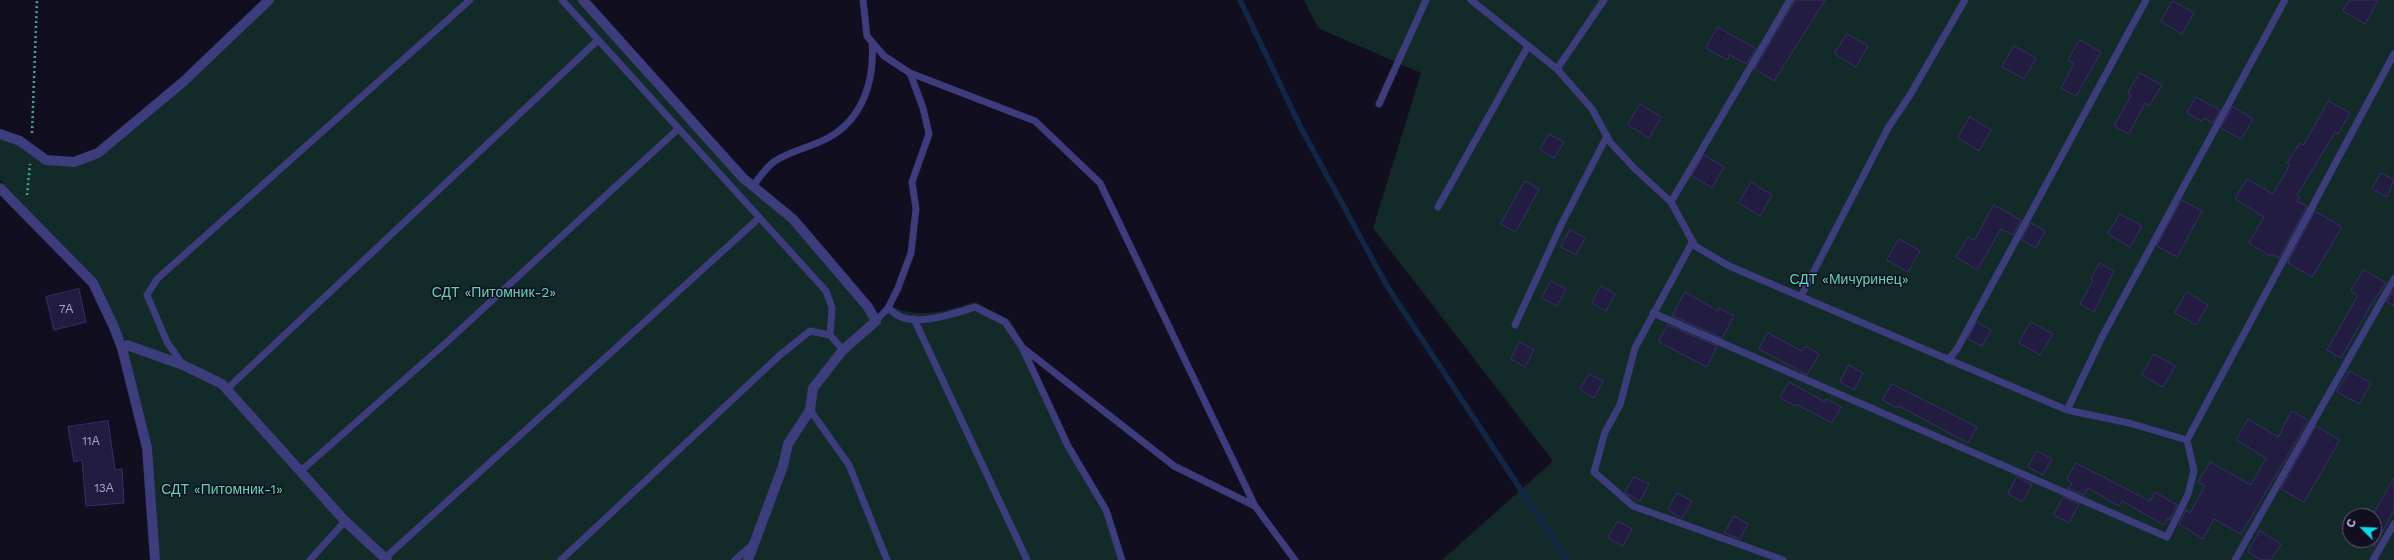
<!DOCTYPE html>
<html>
<head>
<meta charset="utf-8">
<style>
	body { margin:0 }
	#map { position:relative; width:2394px; height:560px; overflow:hidden; background:#110e20; font-family:"Work Sans",sans-serif }
	canvas { display:block }
	.north { position:absolute; left:2342px; top:508px; width:40px; height:40px; box-sizing:border-box; background:#110e20; border:1px solid #5f5c78; border-radius:50%; rotate:294deg; font-size:11px; font-weight:700; line-height:16px; text-align:center; color:#d5d0fc }
	.north::after { content:''; display:block; margin:auto; width:14px; height:18px; background:#0ed9eb; clip-path:polygon(50% 0,100% 100%,50% 72%,0 100%) }
</style>
</head>
<body>
<div id="map">
<canvas width="2394" height="560"></canvas>
<div class="north">С</div>
</div>
<script>
const g = document.querySelector('canvas').getContext('2d');
g.lineJoin = 'round';
function fillPath(path, color) {
  g.fillStyle = color;
  g.fill(path, 'evenodd');
}
function trace(path, color, width, dash) {
  g.strokeStyle = color;
  g.lineWidth = width;
  g.lineCap = dash ? 'butt' : 'round';
  g.setLineDash(dash || []);
  g.stroke(path);
}
function label(font, color, halo, rows, align = 'center') {
  g.font = font + ' "Work Sans",sans-serif';
  g.lineWidth = 3;
  g.setLineDash([]);
  g.textBaseline = 'middle';
  g.strokeStyle = halo;
  g.fillStyle = color;
  for (const [text, x, y, turn = 0] of rows) {
    g.save();
    g.translate(x, y);
    g.rotate((+turn || 0) * Math.PI / 180);
    g.textAlign = isNaN(turn) ? turn : align;
    if (halo) g.strokeText(text, 0, 0);
    g.fillText(text, 0, 0);
    g.restore();
  }
}
fillPath(new Path2D(`
	M274 0H580L790 221 877 324 885 318 892 307C921 319 946 311 975 302L1010 320 1027 349 1071 446 1111 513 1125 560H393L346 517 223 381 122 338 97 282 18 202 0 180V137L17 142 43 162 78 165Z
	M1304 0H2394V560H1442L1553 461 1373 228 1421 73 1318 28ZM2350 516H2374V540H2350Z
	M129 348 220 385 381 560H158L151 447 125 349Z`), '#122a28');
trace(new Path2D(`
	M1240 0 1300 126 1387 286 1567 560`), '#112746', 5.5);
const building = new Path2D(`
	M1796 0H1825L1774 81 1755 69Z
	M2350 0H2378L2365 24 2343 11Z
	M2173 1 2194 13 2182 34 2161 21Z
	M1718 27 1756 49 1746 64 1730 55 1727 60 1706 48Z
	M1847 34 1868 46 1856 67 1835 54Z
	M2080 40 2101 52 2076 96 2061 88 2074 64 2068 60Z
	M2014 46 2036 58 2024 79 2002 67Z
	M2140 73 2162 85 2149 106 2145 103 2129 134 2114 126 2131 95 2128 93Z
	M2196 97 2220 110 2213 123 2204 118 2201 121 2187 113Z
	M2329 101 2350 113 2338 134 2335 132 2297 195 2300 197 2297 201 2307 206 2279 258 2271 254 2270 256 2249 243 2264 217 2235 199 2247 179 2273 194 2290 165 2287 163 2300 143 2303 145Z
	M1640 104 1661 117 1649 138 1628 125Z
	M2233 107 2253 119 2241 139 2221 128Z
	M1970 117 1991 130 1979 151 1958 138Z
	M1549 134 1564 142 1554 158 1540 150Z
	M1704 155 1724 167 1712 188 1692 176Z
	M2381 173 2394 180 2387 197 2372 189Z
	M1525 181 1539 189 1516 232 1501 224Z
	M1751 182 1772 195 1760 216 1739 203Z
	M2182 200 2202 211 2177 257 2157 246Z
	M1994 205 2021 220 2013 235 2001 229 1977 270 1956 257 1968 237 1974 240Z
	M2315 211 2342 227 2312 277 2288 263Z
	M2120 214 2142 226 2130 247 2108 234Z
	M2031 223 2045 231 2036 248 2022 240Z
	M1570 230 1585 238 1576 255 1561 247Z
	M1899 239 1920 251 1908 272 1887 260Z
	M2100 263 2114 271 2094 312 2080 304 2093 280 2091 279Z
	M2364 270 2386 283 2372 303 2341 358 2327 350 2358 295 2351 291Z
	M1551 281 1566 289 1557 306 1542 298Z
	M1601 286 1615 294 1606 311 1592 303Z
	M79 289 86 322 54 330 46 297Z
	M2394 289V306L2387 302Z
	M1685 292 1718 311 1719 308 1734 316 1722 338 1673 316Z
	M2187 292 2208 305 2196 325 2175 313Z
	M1977 322 1991 330 1982 346 1968 339Z
	M2031 322 2053 334 2040 355 2019 343Z
	M1668 325 1717 346 1707 367 1659 342Z
	M1768 333 1802 351 1805 346 1819 354 1807 375 1759 349Z
	M1520 342 1534 350 1525 367 1511 359Z
	M2154 354 2175 366 2163 387 2142 375Z
	M1849 365 1863 373 1854 390 1840 382Z
	M2350 371 2371 383 2359 404 2337 392Z
	M1589 374 1603 381 1594 398 1580 390Z
	M1789 382 1825 402 1826 399 1841 407 1832 423 1796 404 1795 406 1780 398Z
	M1892 384 1977 427 1968 443 1899 406 1897 408 1883 400Z
	M2292 411 2306 419 2308 421 2241 534 2214 519 2203 539 2179 524 2186 510 2190 513 2205 486 2198 482 2210 462 2251 485 2266 458 2236 440 2248 419 2278 437Z
	M108 421 115 470 122 469 124 503 86 506 82 460 74 462 68 427Z
	M2316 426 2340 440 2304 502 2281 489Z
	M2037 451 2052 459 2043 475 2028 467Z
	M2076 463 2150 501 2155 492 2177 505 2170 519 2168 518 2164 525 2122 501 2119 506 2088 488 2084 495 2068 489 2072 483 2067 480Z
	M1634 477 1649 484 1640 501 1625 493Z
	M2017 477 2032 485 2022 502 2008 494Z
	M2394 478V510L2374 547V513Z
	M1677 493 1692 501 1682 518 1668 510Z
	M2064 497 2079 504 2069 523 2054 515Z
	M1734 516 1748 524 1740 539 1725 533Z
	M1618 521 1632 529 1623 546 1608 538Z
	M2260 531 2281 544 2271 560H2261L2248 552Z`);
fillPath(building, '#221c40');
trace(building, '#3a2f6b', 1);
trace(new Path2D(`
	M32 133 37 0
	M27 195 30 164`), '#35aba2', 2.5, [2, 3]);
trace(new Path2D(`
	M562 0 826 291 832 308 830 335 843 350
	M863 0 867 36 884 56 910 73 923 108 929 134 912 182 916 209 911 253 898 288 888 308 876 321
	M1471 0 1557 69 1592 109 1610 142 1634 168 1671 202 1695 246 1729 266 2067 410 2129 423 2187 440 2394 54
	M1557 69 1604 0
	M910 73 1035 121 1100 183 1255 506 1295 560
	M1379 104 1426 0
	M753 186C759 178 766 167 775 161 790 151 811 147 828 138 863 119 875 80 872 42
	M1671 202 1790 0
	M1438 207 1528 46
	M1693 241 1635 348 1620 405 1605 432 1594 472 1633 506 1783 560
	M1801 296 1888 128 1910 95 1965 0
	M888 308C892 311 896 315 901 317 921 325 956 313 975 307L1005 322 1022 347 1068 446 1106 510 1122 560
	M1653 313 2167 537 2188 494 2194 471 2187 440
	M914 319 1027 560
	M1515 325 1562 223 1607 136
	M1023 348 1174 466 1255 506
	M1948 360 1957 349 2146 0
	M183 365 167 342 147 295 157 279 470 0
	M227 389 598 40
	M810 410 849 465 887 560
	M2067 410 2102 337 2285 0
	M302 470 448 341 678 129
	M385 558 759 218
	M310 560 345 521
	M561 560 780 355 810 331 830 335
	M735 560 753 544
	M2235 560 2394 279
	M2373 560 2394 524`), '#3d3c7c', 7);
trace(new Path2D(`
	M583 0 743 178 793 219 868 307 876 321 843 350 813 388 810 410 788 444 783 466 748 560
	M0 134 20 141 46 160 74 162 98 153 183 82 269 0
	M0 188 93 283 113 325 122 348 147 448 155 560
	M122 348 127 345 183 365 222 384 345 521 387 560`), '#3d3c7c', 10);
label('12px', '#a8a3cd', null, [
	["7А",66,309],
	["11А",91,441],
	["13А",104,488]
]);
label('14px', '#61d7b7', '#110e20', [
	["СДТ «Мичуринец»",1849,280],
	["СДТ «Питомник-2»",494,293],
	["СДТ «Питомник-1»",222,490]
]);
</script>
</body>
</html>
